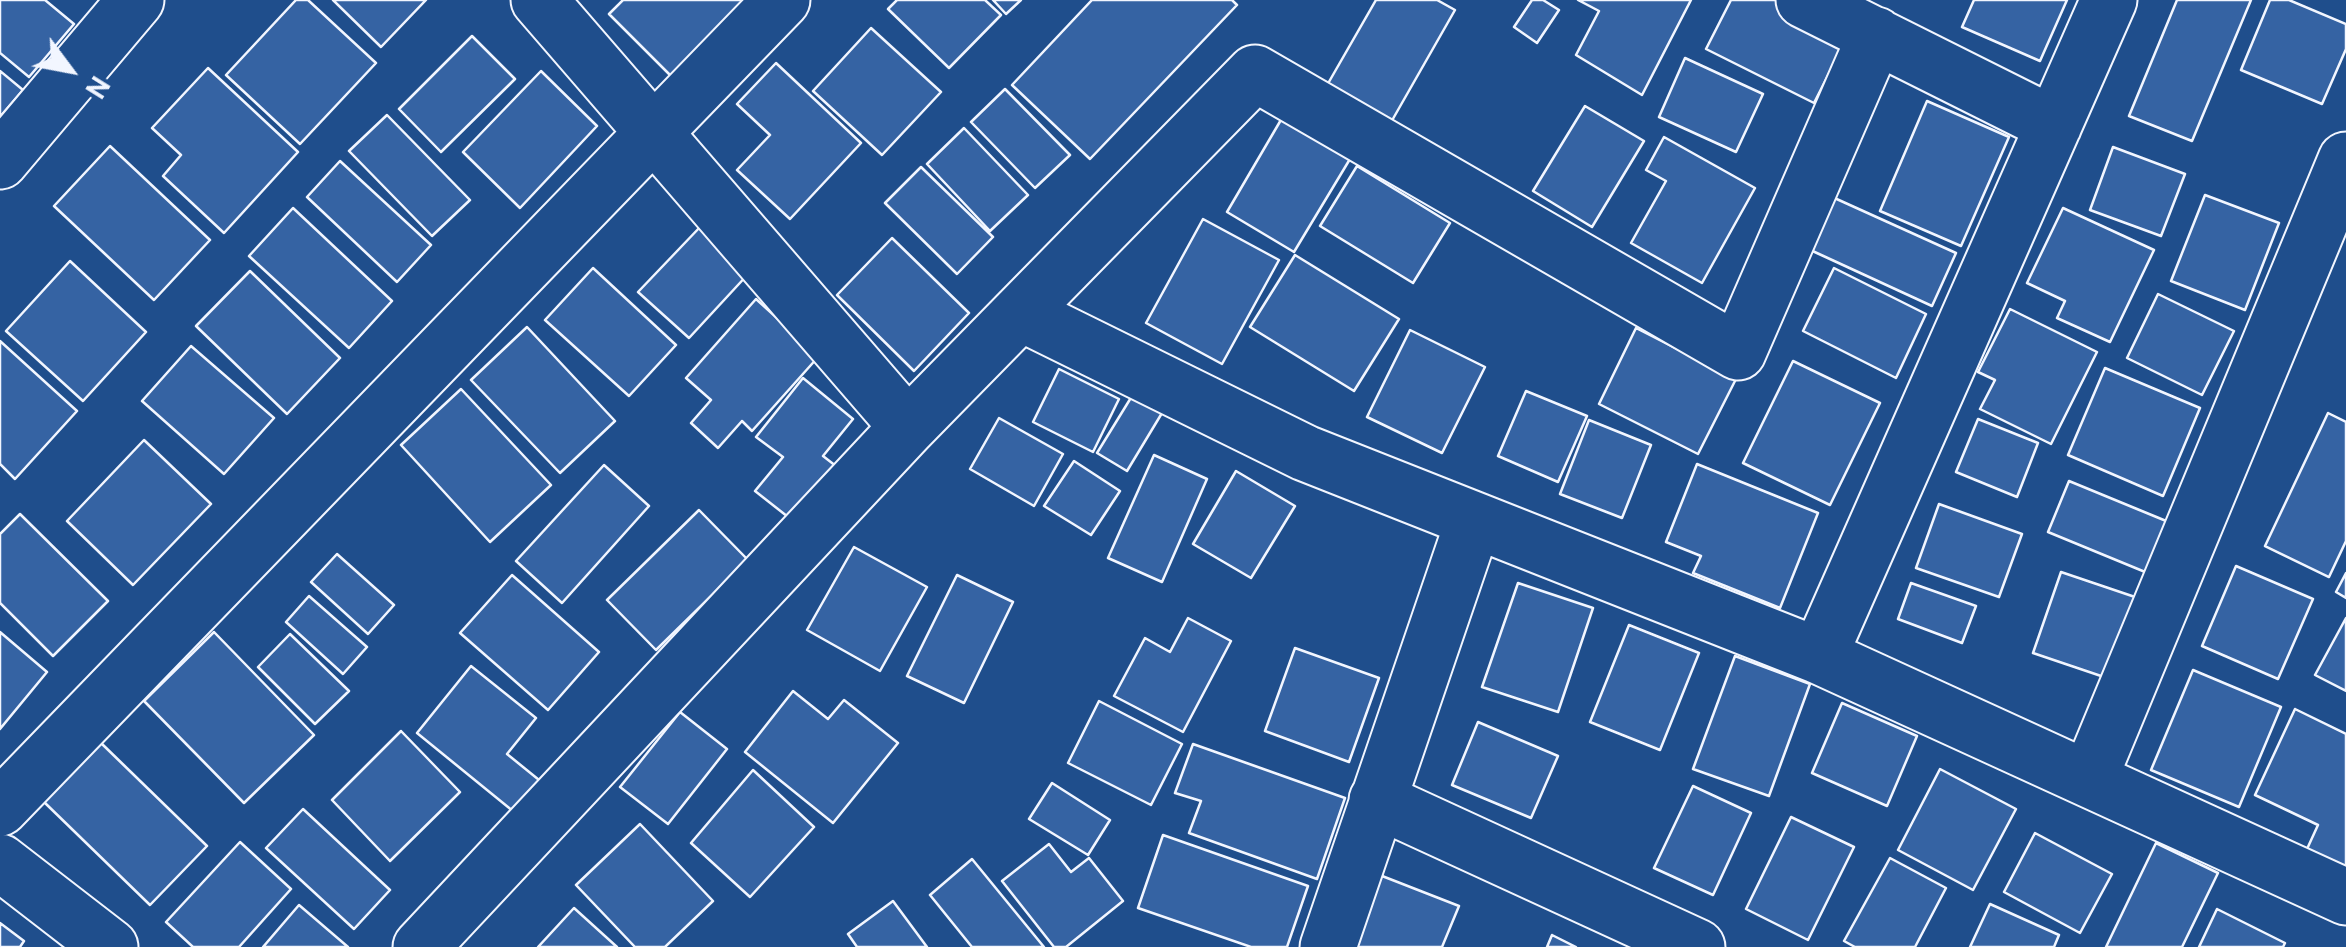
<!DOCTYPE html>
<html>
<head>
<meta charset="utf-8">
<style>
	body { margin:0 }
	#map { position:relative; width:2346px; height:947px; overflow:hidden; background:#1f4e8c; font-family:Overpass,sans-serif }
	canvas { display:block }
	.north { position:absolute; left:20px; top:20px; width:100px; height:100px; -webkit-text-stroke:8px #1f4e8c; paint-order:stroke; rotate:122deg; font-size:28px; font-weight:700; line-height:40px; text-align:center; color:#f2f6ff }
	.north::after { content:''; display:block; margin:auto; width:35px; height:45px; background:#f2f6ff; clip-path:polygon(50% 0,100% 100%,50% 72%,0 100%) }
</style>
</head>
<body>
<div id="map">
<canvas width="2346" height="947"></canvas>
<div class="north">N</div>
</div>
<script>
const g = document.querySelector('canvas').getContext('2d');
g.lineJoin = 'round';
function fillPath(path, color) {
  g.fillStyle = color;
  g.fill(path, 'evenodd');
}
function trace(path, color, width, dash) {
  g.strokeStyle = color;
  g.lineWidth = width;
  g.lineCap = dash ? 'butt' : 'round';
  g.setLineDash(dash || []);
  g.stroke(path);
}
const building = new Path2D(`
	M0 0H45L74 24 29 77 0 53Z
	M296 0H308L376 63 300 144 226 75Z
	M333 0H426L381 47Z
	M623 0H745L671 76 609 14Z
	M897 0H985L1001 15 949 68 888 9Z
	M993 0H1021L1006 14Z
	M1092 0H1232L1237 5 1090 159 1012 85Z
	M1376 0H1437L1455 10 1390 124 1326 87Z
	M1532 0H1543L1559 10 1537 43 1514 27Z
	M1578 0H1691L1642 95 1576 55 1599 11Z
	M1731 0H1775L1848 36 1814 103 1706 49Z
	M1974 0H2067L2040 61 1962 27Z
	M2177 0H2251L2192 141 2129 116Z
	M2270 0H2289L2346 24V49L2322 104 2241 70Z
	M871 28 941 92 882 155 813 91Z
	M472 36 515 79 441 152 399 109Z
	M1685 58 1763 94 1736 152 1659 117Z
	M776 63 861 143 790 219 737 170 770 135 737 104Z
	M208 68 298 152 224 233 163 176 181 155 152 128Z
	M0 71 23 90 0 117Z
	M541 71 597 126 520 208 463 152Z
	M1005 89 1070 155 1035 188 971 122Z
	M1927 101 2009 137 1961 246 1880 211Z
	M1585 106 1644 141 1592 227 1533 191Z
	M1285 113 1353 154 1294 252 1227 212Z
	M387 115 470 200 432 236 349 151Z
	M964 128 1028 195 990 231 927 164Z
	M1664 137 1755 188 1702 283 1631 243 1666 181 1646 170Z
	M110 146 210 240 154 300 54 206Z
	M2113 147 2185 174 2161 236 2090 210Z
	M340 161 431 245 397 282 307 197Z
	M1357 166 1450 223 1413 283 1320 226Z
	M921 167 993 237 957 274 885 203Z
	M2205 195 2279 223 2245 310 2171 281Z
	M1830 196 1956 253 1932 306 1806 248Z
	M293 208 392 301 349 348 249 256Z
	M2063 208 2154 250 2110 342 2057 318 2065 301 2027 283Z
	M1203 219 1279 260 1222 364 1146 323Z
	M701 226 750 272 689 338 638 292Z
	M892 238 969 313 914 371 837 295Z
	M1295 255 1399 319 1354 391 1250 327Z
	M70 261 146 332 83 401 6 331Z
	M593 268 676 345 629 396 545 320Z
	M1834 268 1926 314 1896 378 1803 331Z
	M250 271 340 358 287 414 196 326Z
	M2158 294 2234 331 2202 395 2127 358Z
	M756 299 819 356 752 431 742 421 718 448 691 423 711 400 686 378Z
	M2010 309 2097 352 2051 444 1980 409 1995 380 1978 372Z
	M527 327 615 421 560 473 471 380Z
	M1636 328 1736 379 1698 454 1599 404Z
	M1410 330 1485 367 1442 453 1367 417Z
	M0 341 77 411 15 479 0 464Z
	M191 346 274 418 224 474 142 401Z
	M1793 361 1880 403 1830 505 1743 463Z
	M2105 368 2200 408 2163 496 2068 455Z
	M1059 369 1119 399 1093 452 1033 422Z
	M803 378 853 419 823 456 841 470 797 524 755 491 783 457 756 437Z
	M461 389 551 485 490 542 401 445Z
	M1526 391 1587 416 1558 482 1498 456Z
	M1132 396 1162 413 1127 471 1097 453Z
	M2328 413 2346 422V541L2329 577 2265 546Z
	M999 418 1063 454 1034 506 970 469Z
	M1978 419 2038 443 2017 497 1956 472Z
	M1589 420 1651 445 1622 518 1560 494Z
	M144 440 211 504 133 585 67 521Z
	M1154 455 1207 479 1162 582 1108 558Z
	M1074 461 1120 491 1091 535 1044 506Z
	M1697 464 1818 513 1780 608 1693 573 1701 556 1666 542Z
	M604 465 649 506 562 603 516 561Z
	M1236 471 1295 506 1251 578 1193 544Z
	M2069 481 2171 523 2150 574 2048 532Z
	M1939 504 2022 534 1999 597 1916 568Z
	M699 510 748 560 656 650 607 600Z
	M20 514 108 601 53 656 0 603V534Z
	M854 547 927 587 880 671 807 630Z
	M337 554 394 605 368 634 311 582Z
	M2236 566 2313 599 2278 679 2202 646Z
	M2061 572 2135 597 2107 678 2033 653Z
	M2346 573V598L2336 592Z
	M512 575 599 652 548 710 460 633Z
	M957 575 1013 602 964 703 907 676Z
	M1518 583 1593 608 1558 712 1482 687Z
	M1911 583 1976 606 1962 643 1898 619Z
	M309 596 367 647 343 674 286 622Z
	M1188 618 1231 641 1183 732 1114 696 1145 638 1170 652Z
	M2346 618V691L2315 675Z
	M1629 625 1699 653 1660 750 1590 722Z
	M0 632 47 672 0 729Z
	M214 632 314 735 244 803 144 701Z
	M290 634 349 691 315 724 258 667Z
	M1295 648 1379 678 1349 762 1265 731Z
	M1735 656 1810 684 1769 796 1693 769Z
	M471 666 536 718 507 754 544 784 519 816 417 733Z
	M2193 670 2281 707 2239 807 2151 770Z
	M793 691 828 719 844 700 898 743 833 823 745 752Z
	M1099 701 1182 744 1151 805 1068 763Z
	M1842 703 1917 736 1887 806 1812 773Z
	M2295 709 2346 734V867L2307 849 2318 825 2255 795Z
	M680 712 727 749 668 824 620 787Z
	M1478 722 1558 756 1531 818 1452 785Z
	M401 731 460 792 390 861 332 800Z
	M100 742 207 846 150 905 43 801Z
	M1193 744 1345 798 1317 879 1189 833 1201 801 1175 793Z
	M1940 769 2016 809 1973 890 1898 850Z
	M753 770 814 827 750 897 691 843Z
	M1052 783 1110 820 1088 855 1029 819Z
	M1693 786 1751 813 1713 895 1654 868Z
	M303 809 390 890 354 929 266 848Z
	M1791 817 1854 847 1808 940 1746 909Z
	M640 824 713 901 665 947H635L576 885Z
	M2035 833 2112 874 2080 933 2004 892Z
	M1163 835 1308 886 1287 947H1251L1138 908Z
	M240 842 291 889 239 947H193L166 922Z
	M2156 843 2218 873 2182 947H2106Z
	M1049 844 1071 872 1089 858 1123 901 1066 947H1054L1002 881Z
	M1890 858 1946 888 1915 947H1855L1844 941Z
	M972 859 1044 947H972L930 895Z
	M1377 874 1459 906 1442 947H1353Z
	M893 901 927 947H857L848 934Z
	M1990 904 2059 935 2054 947H1970Z
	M299 905 348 947H263Z
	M574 908 617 947H538Z
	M2217 909 2285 943 2283 947H2199Z
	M0 923 24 941 20 947H0Z
	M1552 935 1576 947H1547Z`);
fillPath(building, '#3563a3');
trace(building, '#f2f6ff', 2.5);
const minor = new Path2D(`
	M539 0 908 427
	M1804 0 2054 125
	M0 161 136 0
	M1021 313 1305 453 1819 656 2346 897
	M1819 656 2109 0
	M2089 779 2346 160
	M1377 800 1697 947
	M0 808 782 0
	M0 862 110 947
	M421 947 908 427 1255 73 1738 352 1876 35
	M1328 947 1474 520`);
trace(minor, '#f2f6ff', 59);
trace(minor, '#1f4e8c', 55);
</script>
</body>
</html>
